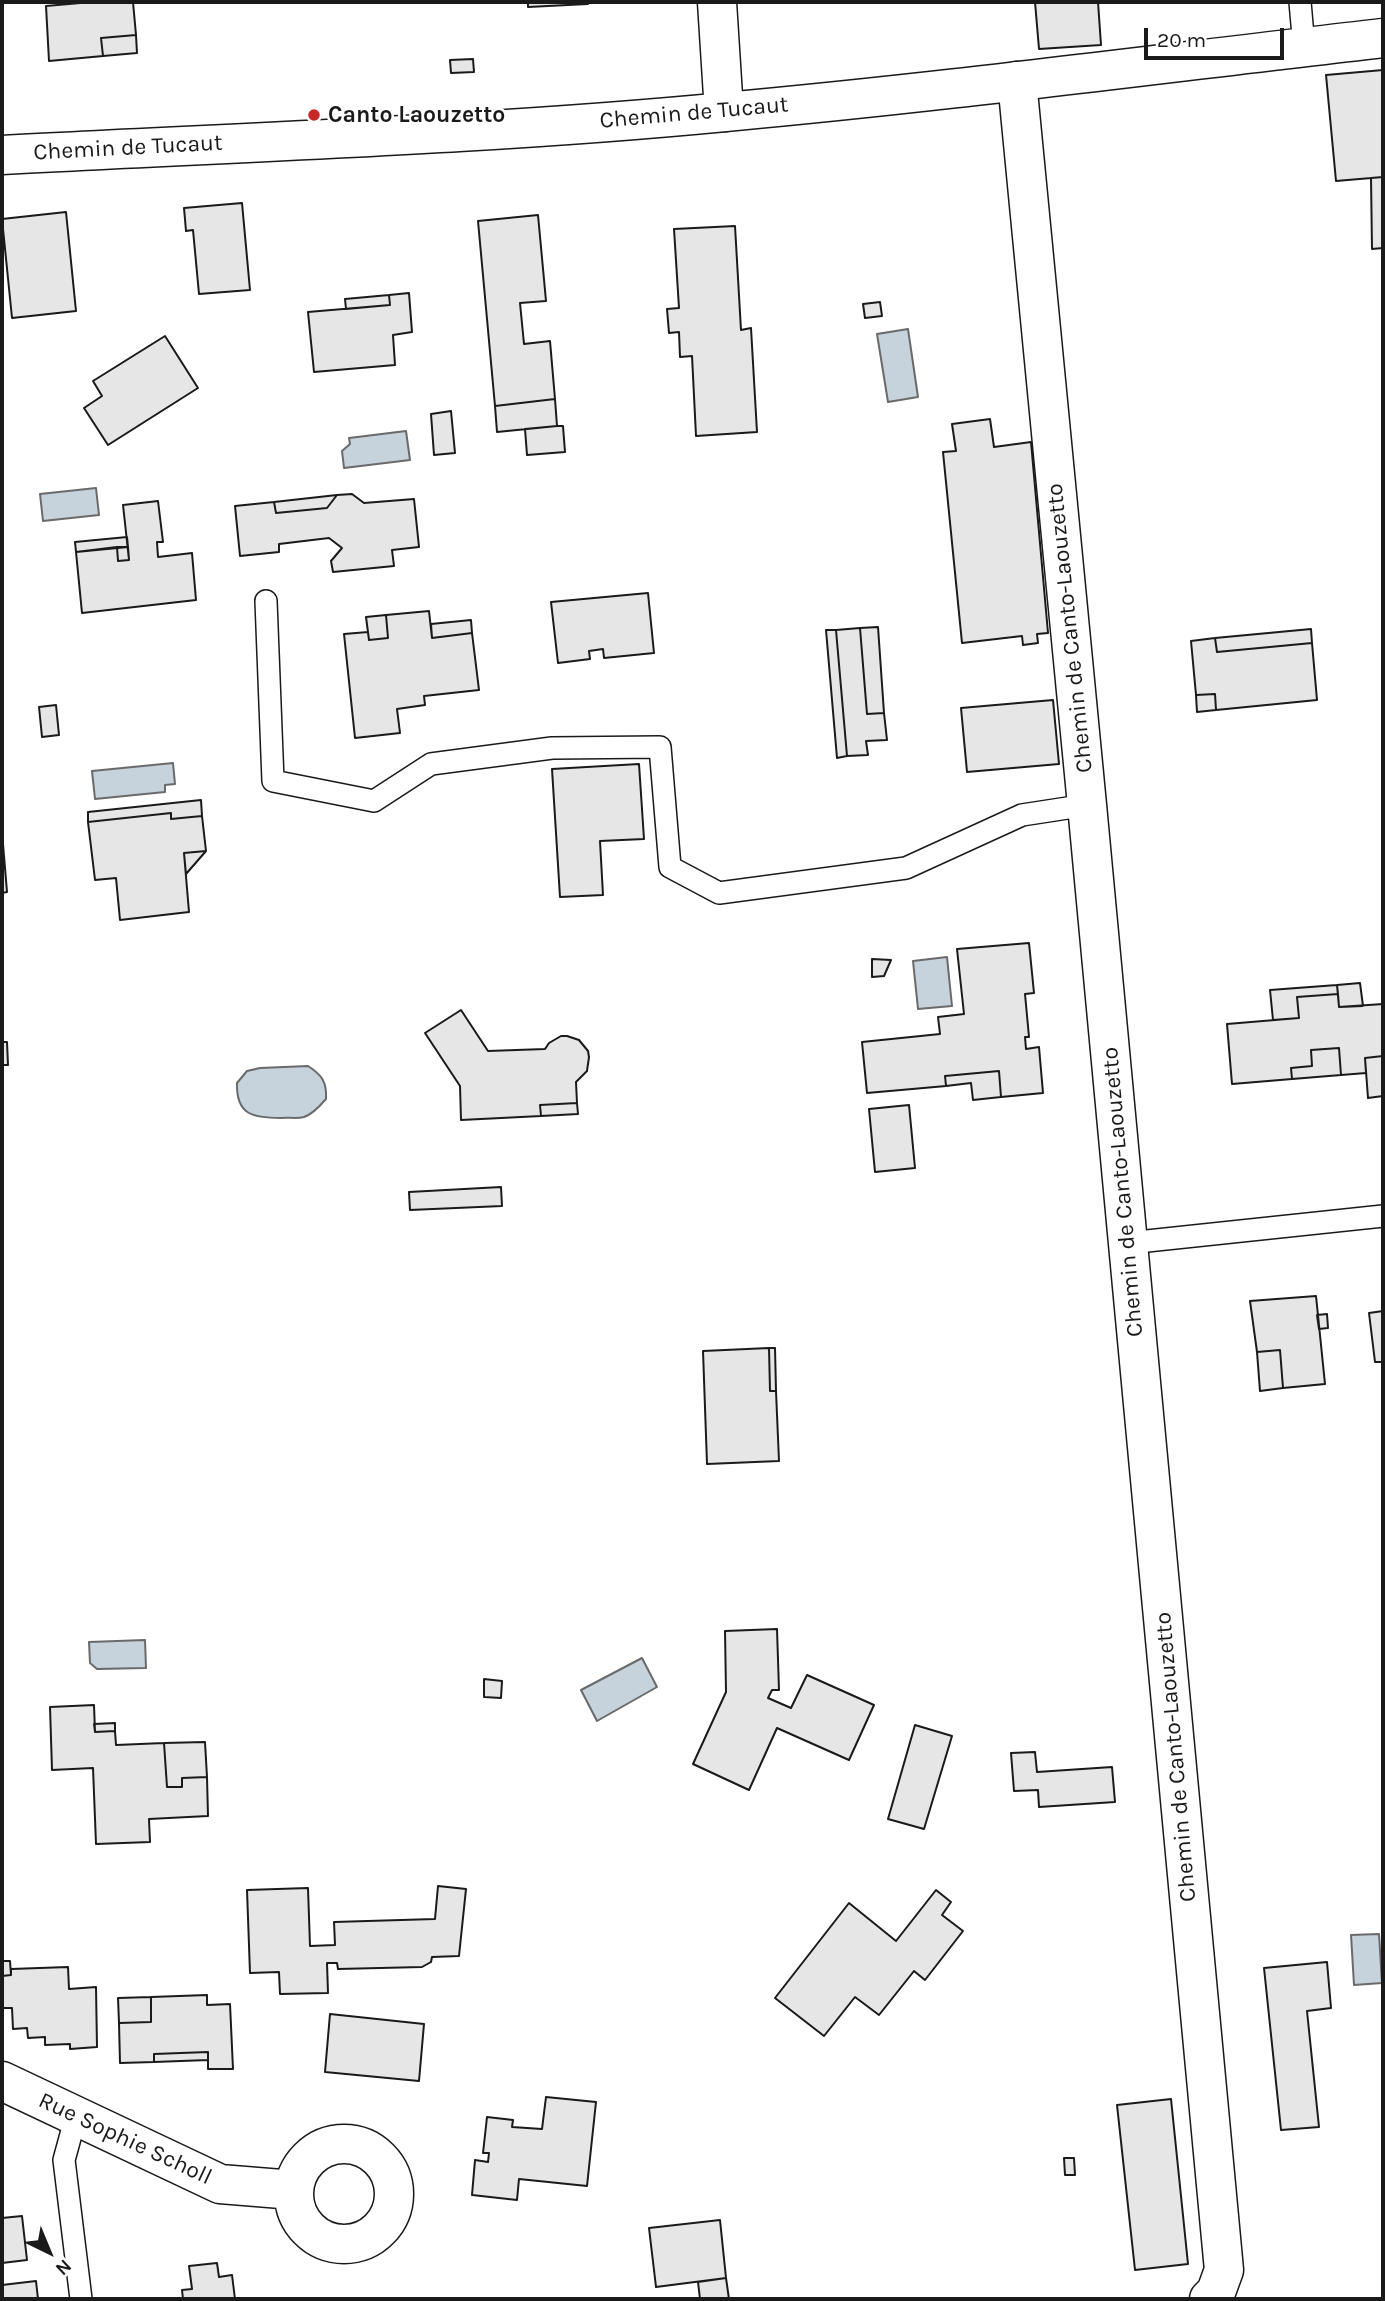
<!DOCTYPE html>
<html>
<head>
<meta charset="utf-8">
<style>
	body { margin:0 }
	#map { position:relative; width:1385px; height:2301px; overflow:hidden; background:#fff; font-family:Karla,sans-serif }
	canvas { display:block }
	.frame { position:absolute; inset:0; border:4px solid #1a1a1a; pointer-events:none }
	.north { position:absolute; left:14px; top:2217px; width:70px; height:70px; -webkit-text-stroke:5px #fff; paint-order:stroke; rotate:137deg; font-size:19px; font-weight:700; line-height:28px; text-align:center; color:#1a1a1a }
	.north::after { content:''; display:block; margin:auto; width:24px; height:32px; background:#1a1a1a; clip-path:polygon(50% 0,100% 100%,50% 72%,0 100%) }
	.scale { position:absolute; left:1144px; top:28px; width:140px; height:32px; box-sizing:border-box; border:4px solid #1a1a1a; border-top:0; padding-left:9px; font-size:21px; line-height:24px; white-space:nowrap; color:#1a1a1a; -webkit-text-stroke:5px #fff; paint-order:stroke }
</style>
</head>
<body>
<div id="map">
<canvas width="1385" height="2301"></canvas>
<div class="frame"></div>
<div class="north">N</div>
<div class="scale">20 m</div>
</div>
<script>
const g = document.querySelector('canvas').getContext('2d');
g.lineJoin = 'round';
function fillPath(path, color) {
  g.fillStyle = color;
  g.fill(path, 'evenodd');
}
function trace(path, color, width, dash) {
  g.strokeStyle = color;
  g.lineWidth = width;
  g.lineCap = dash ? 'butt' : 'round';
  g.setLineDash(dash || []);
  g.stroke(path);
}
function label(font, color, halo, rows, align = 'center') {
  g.font = font + ' Karla,sans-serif';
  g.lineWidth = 5;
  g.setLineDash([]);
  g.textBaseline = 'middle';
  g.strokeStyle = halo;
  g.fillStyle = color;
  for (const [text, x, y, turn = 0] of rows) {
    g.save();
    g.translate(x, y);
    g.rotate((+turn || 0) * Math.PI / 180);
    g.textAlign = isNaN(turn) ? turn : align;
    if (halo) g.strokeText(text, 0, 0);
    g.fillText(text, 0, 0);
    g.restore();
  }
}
const water = new Path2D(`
	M908 329 918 397 888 402 877 334Z
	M406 431 410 460 344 468 342 451 350 444 349 438Z
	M96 488 99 515 43 521 40 494Z
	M173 763 175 784 165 785V792L95 799 92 771Z
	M947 957 952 1006 918 1009 913 961Z
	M308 1066C322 1075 327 1082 326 1099 320 1106 313 1114 304 1117 297 1119 288 1117 281 1118 253 1118 236 1115 237 1083L247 1071 260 1068Z
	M145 1640 146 1668 97 1669 90 1663 89 1642Z
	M642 1658 657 1687 597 1721 581 1690Z
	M1379 1934 1382 1983 1354 1985 1351 1935Z`);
fillPath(water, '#c6d2dc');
trace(water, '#6a6a6a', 2);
const building = new Path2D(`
	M92 2H133L136 35 101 38 103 56 49 61 46 6Z
	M528 2H588V4L528 7Z
	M1035 2H1098L1101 45 1039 49Z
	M136 35 137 53 103 56 101 38Z
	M473 59 474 72 451 73 450 60Z
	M1383 70V177L1336 181 1326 75Z
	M1383 177V248L1372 249 1371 178Z
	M242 203 250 290 199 294 193 230 186 231 184 208Z
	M66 212 76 311 12 318 2 219Z
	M538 215 546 301 520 303 524 344 550 341 555 399 495 406 478 221Z
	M735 226 741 330 751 328 757 432 696 436 692 356 680 357 679 332 669 333 667 309 679 308 674 229Z
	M409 293 412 332 393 335 395 365 314 372 308 312 390 305 389 295Z
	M389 295 390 305 346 309 345 299Z
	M880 302 882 316 865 318 863 304Z
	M165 336 198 388 108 445 84 408 102 396 93 381Z
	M555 399 557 426 497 432 495 406Z
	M451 411 455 453 434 455 431 414Z
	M990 419 994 447 1031 442 1048 633 1037 634 1038 643 1023 645 1022 636 962 643 943 452 956 451 952 424Z
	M557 426H563L565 452 527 455 525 429Z
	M352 494 364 503 414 499 419 547 392 550 394 566 333 572 331 561 342 548 329 538 279 544V552L240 556 235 506 274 502 276 513 327 508 337 495Z
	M337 495 327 508 276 513 274 502Z
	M158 501 163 542H157L158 557 192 553 196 600 82 613 76 552 117 547 118 561 129 560 123 505Z
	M127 537 128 547 76 552 75 542Z
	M117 547H128L129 560 118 561Z
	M648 593 654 653 604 658 603 649 589 651 590 659 558 663 551 602Z
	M429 611 432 638 472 633 479 690 424 696 425 705 397 709 400 733 355 738 344 634 368 632 369 640 388 638 386 615Z
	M386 615 388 638 369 640 366 617Z
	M471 620 472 633 432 638 431 624Z
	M878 627 884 713 867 714 860 628Z
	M860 628 867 714 884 713 887 740 866 741 868 755 847 756 836 630Z
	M1311 629 1312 643 1217 652 1215 638Z
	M826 630H836L847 756 837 758Z
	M1215 638 1217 652 1312 643 1317 700 1216 710 1215 694 1196 695 1191 641Z
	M1215 694 1216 710 1197 712 1196 695Z
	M1053 700 1059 764 967 772 961 708Z
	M56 705 59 735 42 737 39 707Z
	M639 764 644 839 600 841 603 895 560 897 552 769Z
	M201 800 202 816 171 819V813L88 822V812Z
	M171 813V819L202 816 206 851 184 853 189 912 120 920 116 878 95 880 88 822Z
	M2 832 7 892 2 893Z
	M206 851 186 874 184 853Z
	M1029 943 1034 993 1025 994 1029 1037H1025L1026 1049 1039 1047 1043 1093 1001 1097 999 1071 945 1076 946 1086 867 1093 862 1042 940 1034 938 1017 964 1014 957 949Z
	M872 959 891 960 884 976 872 977Z
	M1360 983 1363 1006 1339 1007 1337 985Z
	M1337 985 1338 994 1297 997 1299 1018 1273 1020 1270 990Z
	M1338 994 1339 1007 1383 1004V1056L1365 1058 1366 1073 1341 1075 1339 1048 1311 1050 1312 1066 1291 1068 1292 1079 1232 1084 1227 1024 1299 1018 1297 997Z
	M461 1010 488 1051 545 1049 549 1043 561 1036H567L579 1040 588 1051 589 1057 587 1071 576 1082 577 1103 540 1105 541 1116 461 1120 460 1086 425 1033Z
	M2 1042H7L8 1065H2Z
	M1339 1048 1341 1075 1292 1079 1291 1068 1312 1066 1311 1050Z
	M1383 1056V1096L1368 1098 1365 1058Z
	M999 1071 1001 1097 973 1100 971 1083 946 1086 945 1076Z
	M577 1103 578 1114 541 1116 540 1105Z
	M909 1105 915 1168 875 1172 869 1109Z
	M501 1187 502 1206 410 1210 409 1192Z
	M1316 1296 1325 1384 1283 1388 1280 1350 1257 1352 1250 1301Z
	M1383 1311V1362H1375L1369 1313Z
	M1327 1314 1328 1328 1319 1329 1317 1315Z
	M769 1348H775L776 1391H770Z
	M769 1348 770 1391H776L779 1461 707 1464 703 1351Z
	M1280 1350 1283 1388 1260 1391 1257 1352Z
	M777 1629 779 1690H772L768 1698 791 1708 807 1675 874 1705 849 1760 777 1728 749 1790 693 1764 726 1692 725 1631Z
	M484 1679 502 1681 501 1698 484 1697Z
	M94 1705 95 1732 115 1731 116 1745 164 1743 167 1787H182V1778L207 1777 208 1816 149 1819 150 1842 96 1844 93 1768 52 1770 50 1707Z
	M115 1723V1731L95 1732 94 1724Z
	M915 1725 952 1736 924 1829 888 1819Z
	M205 1742 207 1777 182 1778V1787H167L164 1743Z
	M1035 1752 1037 1772 1112 1767 1115 1802 1039 1807 1038 1790 1014 1791 1011 1753Z
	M438 1886 466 1889 459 1956 432 1957 431 1962 422 1967 338 1969 337 1963H327L328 1993 280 1994 279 1972 250 1973 247 1890 308 1888 310 1946 335 1945 334 1922 435 1919Z
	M936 1890 951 1902 942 1915 963 1931 925 1980 914 1971 879 2015 855 1997 824 2036 775 1998 849 1903 896 1941Z
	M2 1961H10L11 1975 2 1976Z
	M1327 1962 1331 2008 1307 2011 1319 2127 1281 2130 1264 1968Z
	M68 1967 69 1989 96 1987 97 2047 70 2049V2044L45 2045V2037L28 2038 27 2028 13 2029 12 2008H2V1976L11 1975V1969Z
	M207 1995V2005L230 2004 233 2069H208V2052L154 2054V2062L120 2063 119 2023 151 2022V1997Z
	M151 1997V2022L119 2023 118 1998Z
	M330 2014 424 2024 419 2081 325 2072Z
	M208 2052V2060L154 2062V2054Z
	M546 2097 596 2102 587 2186 519 2179 517 2200 472 2195 475 2160 488 2162 489 2153H483L487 2117 513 2120 512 2127 542 2129Z
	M1171 2099 1188 2264 1135 2270 1117 2105Z
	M1064 2158H1074L1075 2175H1065Z
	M22 2216 27 2260 2 2263V2218Z
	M720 2220 726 2278 656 2287 649 2228Z
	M217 2263 219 2277 232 2275 235 2299H183L182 2290 192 2289 189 2266Z
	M726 2278 729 2299H700L698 2282Z
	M36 2281 38 2299H2V2285Z`);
fillPath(building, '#e6e6e6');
trace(building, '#1a1a1a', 2);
const service = new Path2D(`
	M1300 2 1304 47
	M266 601 273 781 374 801 431 764 552 748 660 747 670 867 719 893 906 868 1022 815 1087 805
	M1128 1243 1383 1216
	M76 2116 64 2160 81 2299`);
const minor = new Path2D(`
	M717 2 724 112
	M1017 81 1087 805 1224 2270 1216 2292 1209 2299
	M2 2081 220 2184 294 2190
	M294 2194a50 50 0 1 1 100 0a50 50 0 1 1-100 0Z`);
const secondary = new Path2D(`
	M2 155C243 142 485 135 725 112 945 92 1164 63 1383 38`);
trace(service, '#1a1a1a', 24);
trace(minor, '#1a1a1a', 41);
trace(secondary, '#1a1a1a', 41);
trace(service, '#fff', 21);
trace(minor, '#fff', 38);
trace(secondary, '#fff', 38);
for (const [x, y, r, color] of [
	[314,115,7,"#c62828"]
]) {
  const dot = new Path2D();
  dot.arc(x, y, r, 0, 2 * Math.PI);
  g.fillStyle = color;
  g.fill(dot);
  trace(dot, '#fff', 2.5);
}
label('23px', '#1a1a1a', '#fff', [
	["Chemin de Tucaut",694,113,-5],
	["Chemin de Tucaut",128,148,-3],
	["Chemin de Canto-Laouzetto",1070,628,-96],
	["Chemin de Canto-Laouzetto",1123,1192,-95],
	["Chemin de Canto-Laouzetto",1176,1757,-95],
	["Rue Sophie Scholl",125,2139,25]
]);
label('bold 23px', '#1a1a1a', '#fff', [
	["Canto Laouzetto",328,115]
], 'left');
</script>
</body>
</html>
